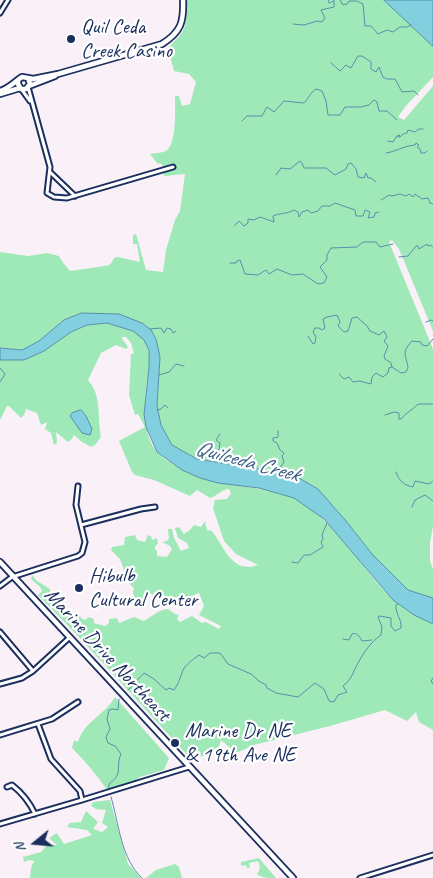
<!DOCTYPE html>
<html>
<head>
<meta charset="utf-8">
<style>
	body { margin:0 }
	#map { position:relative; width:433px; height:878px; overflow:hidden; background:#faf0f7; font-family:Caveat,sans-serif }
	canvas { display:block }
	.north { position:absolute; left:10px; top:818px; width:50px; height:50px; -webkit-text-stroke:4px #fff; paint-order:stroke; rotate:253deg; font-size:14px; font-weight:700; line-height:20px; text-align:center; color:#1b2f5e }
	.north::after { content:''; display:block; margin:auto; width:18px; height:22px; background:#1b2f5e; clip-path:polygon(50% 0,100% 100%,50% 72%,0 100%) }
</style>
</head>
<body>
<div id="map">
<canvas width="433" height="878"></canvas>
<div class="north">N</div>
</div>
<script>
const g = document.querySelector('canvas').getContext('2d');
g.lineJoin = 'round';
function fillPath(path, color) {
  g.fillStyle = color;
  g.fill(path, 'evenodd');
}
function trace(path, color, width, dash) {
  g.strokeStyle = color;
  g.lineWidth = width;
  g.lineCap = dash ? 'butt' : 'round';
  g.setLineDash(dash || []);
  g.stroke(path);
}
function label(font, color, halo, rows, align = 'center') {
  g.font = font + ' Caveat,sans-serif';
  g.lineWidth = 4.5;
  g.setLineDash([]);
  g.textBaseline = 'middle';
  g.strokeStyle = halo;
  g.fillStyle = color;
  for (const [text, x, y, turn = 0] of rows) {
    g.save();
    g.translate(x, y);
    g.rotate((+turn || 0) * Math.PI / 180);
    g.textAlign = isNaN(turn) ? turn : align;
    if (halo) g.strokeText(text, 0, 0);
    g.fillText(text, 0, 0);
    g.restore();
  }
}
fillPath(new Path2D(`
	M187 0H390L433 30V77L405 107 398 117 404 120 433 86V331L399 249 392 240 389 242 433 349V526L430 543V561L433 569V598L408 590 372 554 346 521 318 489 292 474 197 459 172 445 161 425 157 406 160 357 156 339 151 330 142 323 64 320 39 341 22 350 0 348V252L28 256 47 253 59 256 64 264 70 271C77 270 106 266 109 265 112 263 112 262 114 258L118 257 140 262 137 244H133V235L136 234 146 270 163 272 166 250 175 220 180 211 185 174 164 176 162 164 157 163 150 154C155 153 161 153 166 151 177 144 175 109 175 96H179L182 106 190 104 196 82 189 74 174 71 168 48C188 28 186 28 187 0Z
	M107 323C119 327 137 329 144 340 154 354 147 374 146 389 144 410 143 432 156 451 160 456 168 461 174 465 206 486 244 483 279 494 284 495 289 496 294 498 331 516 362 569 391 598 403 609 419 617 433 624V730L419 722 416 712 407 721 385 710 330 726 254 745 236 753 221 740 217 752 191 759C140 704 91 648 38 595L42 591 41 588 31 579 32 575 37 581 50 589V593L59 602 63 603C67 610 68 618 76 620L78 617 75 612 78 613 82 619 86 620 88 617 94 619V623L105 626 109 623V619L117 618 119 623 134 617 144 621C151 617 160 609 168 609L175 614 179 615 177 619 180 622 192 616 202 623 206 622 219 629 221 626 199 615 204 606 199 593 192 596 190 604 185 608 184 600 177 599 165 601 149 593 136 604 133 592 134 588 128 582 120 559 111 550 112 547 124 545 125 537 135 535 137 540 145 542 148 535 151 536 152 540 157 538 158 544 155 546V549L157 551V556L167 557 172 549 170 546 162 542 167 541 169 538 168 529H172L174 538 181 551 189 548 187 543 178 538 175 528 179 527 184 534 190 530 194 525 201 527 205 521 207 530 212 531C225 548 232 574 258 565L236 554 224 541 213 508 215 500 227 499 231 493 229 489C222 489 217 496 210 498L197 490 190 496 154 480 135 475 132 472 119 441 145 427 138 414 135 415 129 395 131 354 134 353 131 343 126 337H121L128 347 126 349 116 345 101 353 88 380C102 395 97 418 101 437L95 445 91 447 82 442 74 435 71 440 68 442 56 432 57 443 54 445 51 433 45 429 47 422 41 425 37 413 26 409 24 415 21 418 9 406H7L0 420V360H24L44 351 71 332 87 325Z
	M115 697 169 758 164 770 140 777 131 784 107 790C97 775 85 761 72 748L74 740 78 742C83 722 106 714 115 697Z
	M110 800 128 864 141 878H30L31 868 34 861 29 860 24 862 23 857 41 852 48 844 57 845 49 838 57 833 64 844 92 835 87 830 67 827 70 823 81 822 86 811 98 822 93 829 102 832 108 827 102 823 106 810 96 809 91 806 93 802Z
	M259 858 276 878C269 878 261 878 257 874 261 869 260 866 258 861L249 863 250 868H247L246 865 241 866V862Z
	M175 864 179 867 182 878H146L156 870Z`), '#9fe9b8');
const water = new Path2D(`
	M384 0H433V46Z
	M82 313 119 314 142 323 151 330 156 339 160 357 157 406 161 425 172 445 197 459 292 474 318 489 346 521 372 554 408 590 433 598V624L414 615 393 600 324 519 294 498 259 488 218 483 200 478 182 470 157 452 146 427 144 414 149 367V350L144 340 133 331 107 323 87 325 71 332 44 351 24 360H0V348L22 350 39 341 64 320Z
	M81 410 86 416 92 429 90 435 82 433 70 416 72 413Z`);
fillPath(water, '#81cfdf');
trace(water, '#588fab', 1);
trace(new Path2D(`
	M329 0 328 2 330 3 333 1
	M340 0 343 5 347 4 349 1H357L363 4 365 26H371L378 34 387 30 393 32 400 27H407L411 25
	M293 24 304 25 317 21 322 22 325 18 321 10 334 7V0
	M331 63 340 71 346 65 351 68 358 56H362L371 62V69L376 72 379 67 383 77 387 79H395L402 92 414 91 418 95
	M242 121 247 116H262L267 107 274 112 284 101 304 103C309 98 310 93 316 89L322 91 326 101 328 115H340L345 107H361L369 105 374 100 377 102 379 111H387L397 120
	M388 141 393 142 397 136 400 135 398 137H400L403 134 407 133 408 130 415 132 419 129H423
	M386 153C395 152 403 146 415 145L416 143 419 145 417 147 420 149 421 153H425L427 151
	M276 175 281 168 290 169 300 161 302 163 304 168H326L335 175 346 169 348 164 351 163 356 169 358 177 364 178 366 173 368 178H371L376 182
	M381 200 389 195 392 196 400 194 406 196 409 194 413 197 415 194 422 199 428 198 430 203 433 204
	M234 226 239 221 244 226 248 223V219L254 220 260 217 274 222 273 216C280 213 287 214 294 210L298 212 299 217 302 212 308 210 311 213 318 211 322 206H330L335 203 355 210 356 216H363L365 210 370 212 368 218 374 217 375 213 379 212
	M399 257 408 256 416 246H418L419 249 427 244 428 246 430 245 433 247
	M230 263H236L237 261 240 260 245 274 258 275 266 270 269 274 277 269 292 275 303 274 318 284 324 283 327 277 320 267 327 260V255L331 248 357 247 363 242H376L380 247 393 244
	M426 322 431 320 433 321
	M150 329 161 328 164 333 167 328 171 329 173 333 176 331
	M308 336 313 344 315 343 316 337 313 332 315 328H319L322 330 325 328 323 319 327 317 337 315 340 322 338 326 344 332 348 331 352 318 357 317 367 326 370 331 379 335 384 331 387 337 384 341 388 346 384 356 385 359 391 363 392 367
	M0 368 5 374 0 382
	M339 374 344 379 349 377 353 382 359 381 371 384 372 377 376 373 383 377 388 373 389 368 392 367 401 373 406 372 408 368C406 354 401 353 412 341L421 342 422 345 427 346 433 339
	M159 375 169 372 176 364 184 366
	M157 410 161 409 165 405 168 408
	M385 415 394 412 399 413V419H401C405 413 413 410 418 404H433
	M278 431V437L273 438V441L277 443 280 450 284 453 282 456 284 462 281 466V473
	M198 458 199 457H203L205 454H214L219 449 220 443 216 440 220 434
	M396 472C399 481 404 485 413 487L415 481 429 484 433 481
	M412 507 415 500 425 495 433 501
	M292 562 298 563 304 555H310L323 547 321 542 323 539 322 535 327 523
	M343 639 349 640 352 634C357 632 359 636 362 641L372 640
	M433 678 431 681 433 684
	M128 690 144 673 154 679 166 690 169 688 174 690C179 683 180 678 183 670 186 664 194 659 199 655L204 658 210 653H220L228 664 251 674 259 681 266 685 267 688 276 693 298 697 315 683 324 689 329 701 334 702 338 695 347 692 343 686C353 678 352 673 358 663 364 652 371 642 381 635L382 627 378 617 380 616 391 618V626L395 631 401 628C402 619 395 614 396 605L398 604
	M109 789V784C124 773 115 768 121 754L115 746 108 743 106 737 110 729 107 719 109 710 113 709 118 710 119 699
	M111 797C119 824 121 859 142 878`), '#588fab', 1);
const minor = new Path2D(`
	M0 13 8 0
	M28 87 50 167 47 193 54 197 67 198 173 167
	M22 90 30 101
	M50 172 75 196
	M81 525 141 509 155 507
	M0 586 12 577 78 556 82 553 85 542 76 505 78 486
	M0 632 33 671
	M0 684 22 678 33 671 69 638
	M38 724 51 759 80 791 82 800
	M0 735 52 719 78 702
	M7 787 12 785C21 792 30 803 35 814
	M0 824 82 800 189 767
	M360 878 433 855`);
const tertiary = new Path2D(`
	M28 78 33 79 58 74 162 44C181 32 184 22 183 0
	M29 86 55 76
	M0 91C10 88 14 82 22 77L28 78 30 84 26 89H21L18 84V81
	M0 94 20 88`);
const secondary = new Path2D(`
	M0 562 293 878`);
trace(minor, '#1b2f5e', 7);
trace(tertiary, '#1b2f5e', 8);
trace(secondary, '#1b2f5e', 8);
trace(minor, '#fff', 3);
trace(tertiary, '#fff', 4.5);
trace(secondary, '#fff', 4.5);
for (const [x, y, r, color] of [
	[71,39,5,"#1b2f5e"],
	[79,588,5,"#1b2f5e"],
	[175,743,5,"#1b2f5e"]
]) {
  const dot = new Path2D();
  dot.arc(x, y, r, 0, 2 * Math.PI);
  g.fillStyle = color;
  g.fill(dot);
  trace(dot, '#fff', 2);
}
label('21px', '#1b2f5e', '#fff', [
	["Quil Ceda",81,27],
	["Creek Casino",81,51],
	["Hibulb",89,576],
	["Cultural Center",89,600],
	["Marine Dr NE",185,731],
	["& 19th Ave NE",185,755]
], 'left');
label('21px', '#1b2f5e', '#fff', [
	["Marine Drive Northeast",107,655,47]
]);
label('italic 22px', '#3a5f85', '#fff', [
	["Quilceda Creek",247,462,15]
]);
</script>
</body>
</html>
